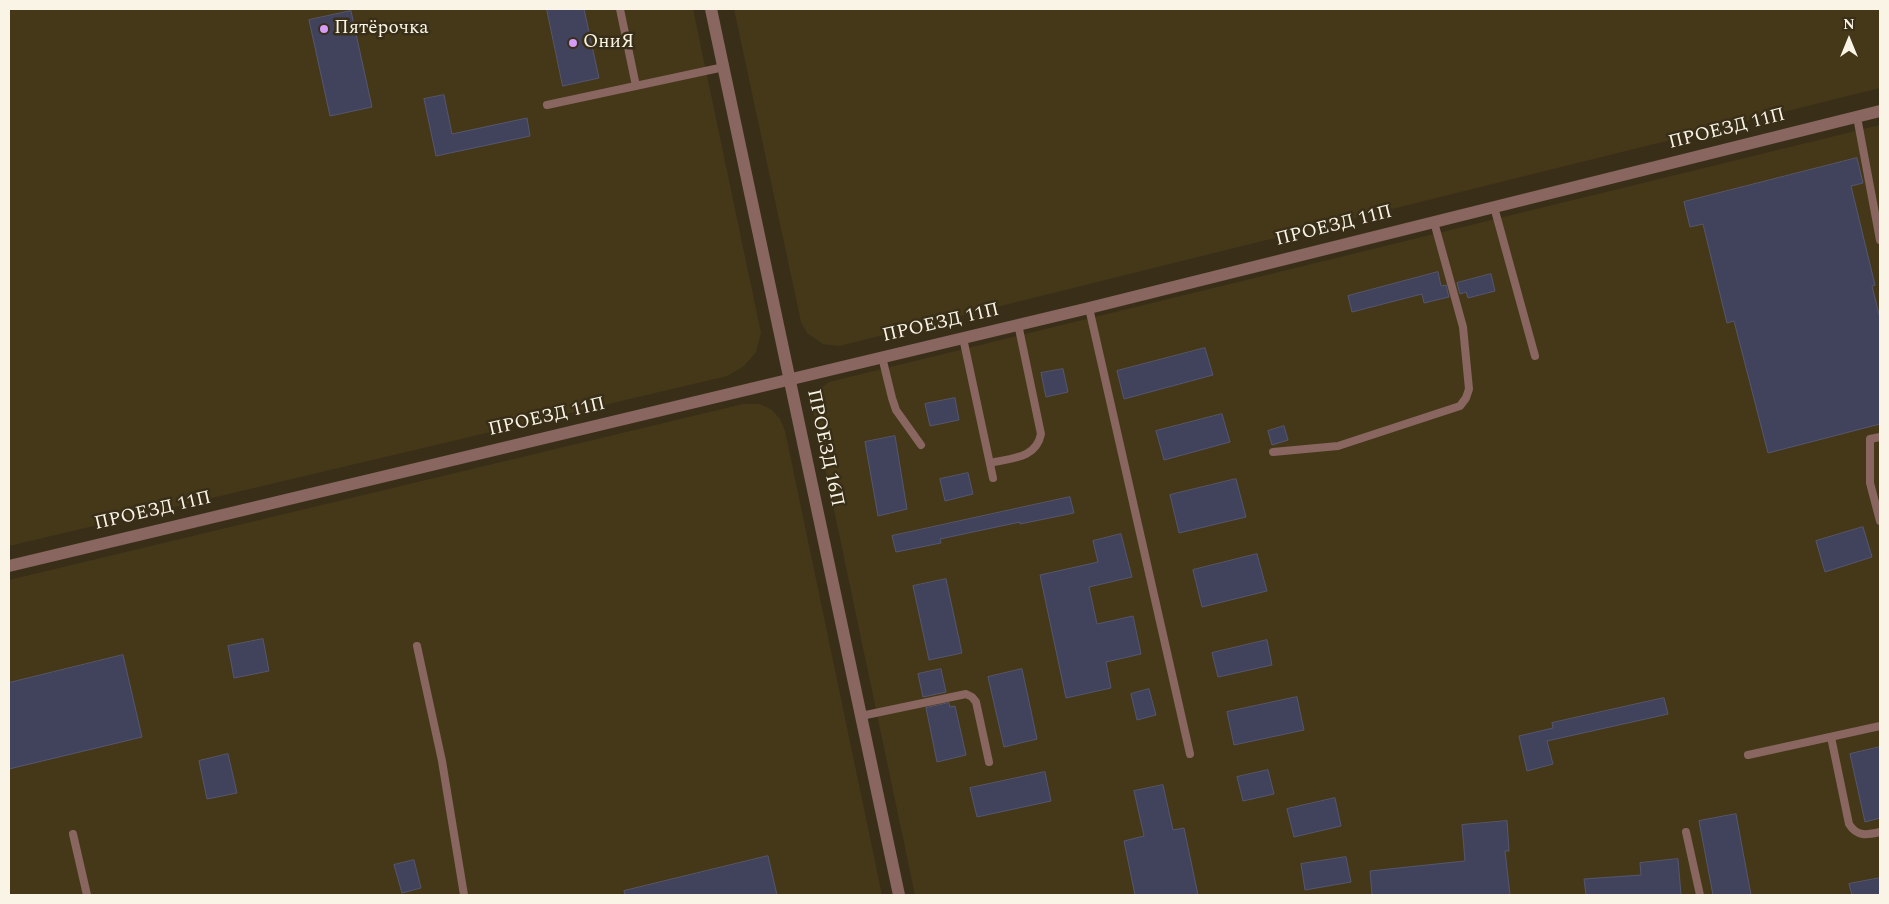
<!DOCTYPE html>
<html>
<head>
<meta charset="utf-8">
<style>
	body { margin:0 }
	#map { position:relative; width:1889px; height:904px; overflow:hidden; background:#392f18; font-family:Spectral,serif }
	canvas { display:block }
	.frame { position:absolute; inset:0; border:10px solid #faf4e6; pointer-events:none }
	.north { position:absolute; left:1824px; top:15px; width:50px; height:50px; -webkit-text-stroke:4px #392f18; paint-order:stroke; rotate:0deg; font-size:14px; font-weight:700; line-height:20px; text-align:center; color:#faf4e6 }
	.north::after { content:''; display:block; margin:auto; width:18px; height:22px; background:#faf4e6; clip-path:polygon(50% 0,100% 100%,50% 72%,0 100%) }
</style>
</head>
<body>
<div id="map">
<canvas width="1889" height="904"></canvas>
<div class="frame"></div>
<div class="north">N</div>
</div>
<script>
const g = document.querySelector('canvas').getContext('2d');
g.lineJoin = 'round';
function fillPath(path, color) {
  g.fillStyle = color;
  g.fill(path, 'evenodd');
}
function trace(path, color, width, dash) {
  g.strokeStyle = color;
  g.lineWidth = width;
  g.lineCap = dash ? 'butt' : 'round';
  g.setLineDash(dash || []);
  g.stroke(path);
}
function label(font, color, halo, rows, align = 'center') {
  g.font = font + ' Spectral,serif';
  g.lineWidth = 5;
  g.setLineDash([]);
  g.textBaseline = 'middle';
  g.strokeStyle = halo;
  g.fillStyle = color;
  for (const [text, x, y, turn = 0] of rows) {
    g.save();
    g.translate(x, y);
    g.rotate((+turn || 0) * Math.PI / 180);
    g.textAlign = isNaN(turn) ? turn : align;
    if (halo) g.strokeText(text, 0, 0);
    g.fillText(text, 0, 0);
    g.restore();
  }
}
fillPath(new Path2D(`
	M9 9H693L761 333 756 352 744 366 727 376 9 546Z
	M734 9H1880V88L839 346 823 344 807 333 801 322Z
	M1880 125V895H915L813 410 816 392 829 382Z
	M743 404H760L772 410 780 419 785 431 882 895H9V580Z`), '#453819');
const building = new Path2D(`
	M547 9H584L599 78 563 86Z
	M351 11 372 107 330 116 309 20Z
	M444 95 452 134 527 118 530 136 436 156 424 99Z
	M1857 158 1863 183 1851 186 1875 285 1872 286 1880 318V424L1768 453 1734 321 1727 323 1703 224 1690 227 1684 202Z
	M1438 272 1441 286 1446 285 1449 297 1424 303 1422 294 1352 312 1348 296Z
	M1491 274 1495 291 1468 298 1466 292 1460 294 1457 283Z
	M1205 348 1213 375 1124 399 1117 371Z
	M1063 369 1068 392 1046 397 1041 373Z
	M955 398 959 420 930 426 925 404Z
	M1222 414 1230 442 1164 460 1156 431Z
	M1284 426 1288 440 1272 445 1268 431Z
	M895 436 907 509 878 516 865 442Z
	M968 473 973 494 945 501 940 479Z
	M1236 479 1246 517 1179 533 1170 495Z
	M1070 497 1074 513 1020 524V522L940 539 941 543 896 552 892 536Z
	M1863 527 1872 557 1825 572 1816 541Z
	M1121 534 1132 577 1089 587 1097 624 1133 616 1141 654 1106 662 1111 688 1066 698 1040 575 1098 562 1093 541Z
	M1257 554 1267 591 1202 607 1193 570Z
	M946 579 962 653 929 660 913 586Z
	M263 639 269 671 234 678 228 646Z
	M1267 640 1272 665 1218 677 1212 653Z
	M123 655 142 737 9 769V683Z
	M941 669 946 692 923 697 918 674Z
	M1022 669 1037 739 1004 747 988 677Z
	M1149 689 1156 715 1137 720 1131 694Z
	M1297 697 1304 730 1234 745 1227 712Z
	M1664 698 1668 714 1547 741 1553 764 1527 771 1519 736 1553 728 1552 723Z
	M949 703 950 707 955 706 966 755 937 762 926 708Z
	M1880 747V818L1865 822 1850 754Z
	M228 754 237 793 207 799 199 761Z
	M1268 770 1274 794 1243 801 1237 777Z
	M1045 772 1051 801 977 817 970 788Z
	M1163 785 1173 830 1184 828 1198 895H1135L1124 841 1144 836 1134 791Z
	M1335 798 1341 826 1294 837 1287 809Z
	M1736 814 1751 895H1713L1699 821Z
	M1507 821 1509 851H1505L1510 895H1372L1370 871 1465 861 1462 825Z
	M768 856 777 895H625L624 891Z
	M1346 857 1351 882 1305 890 1301 864Z
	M1678 859 1681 895H1586L1584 879 1641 875 1640 863Z
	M414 860 421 888 402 893 394 865Z
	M1880 878V895H1852L1849 884Z`);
fillPath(building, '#41425b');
trace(building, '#55566f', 1);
trace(new Path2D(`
	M620 9 636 86
	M547 105 724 67
	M1857 117 1880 240
	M1494 207 1535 356
	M1089 308 1190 754
	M963 338 993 478
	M882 357 892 398 896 410 921 445
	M1880 437 1870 439V483L1880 521
	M1273 452 1338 446 1460 406 1466 398 1469 389 1463 327 1434 222
	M990 463C1011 458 1036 459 1041 434L1018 324
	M417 646 442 761 464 895
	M861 716 966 694 972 697 976 702 989 762
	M1831 737 1849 824C1857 837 1867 835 1880 832
	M1748 755 1880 726
	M1686 832 1700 895
	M73 834 87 895`), '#896660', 8);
trace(new Path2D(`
	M711 9 899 895
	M9 566 1089 308 1880 111`), '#896660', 12);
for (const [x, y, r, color] of [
	[324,29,5,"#d79bf9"],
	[573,43,5,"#d79bf9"]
]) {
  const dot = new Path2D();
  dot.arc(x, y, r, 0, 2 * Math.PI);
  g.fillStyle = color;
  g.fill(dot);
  trace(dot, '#392f18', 2);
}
label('19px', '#faf4e6', '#392f18', [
	["Пятёрочка",334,29],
	["ОниЯ",583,43]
], 'left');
label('19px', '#faf4e6', '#392f18', [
	["ПРОЕЗД 11П",1727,130,-14],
	["ПРОЕЗД 11П",1334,227,-14],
	["ПРОЕЗД 11П",941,324,-13],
	["ПРОЕЗД 11П",547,418,-13],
	["ПРОЕЗД 16П",824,448,78],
	["ПРОЕЗД 11П",153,512,-13]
]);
</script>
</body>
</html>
